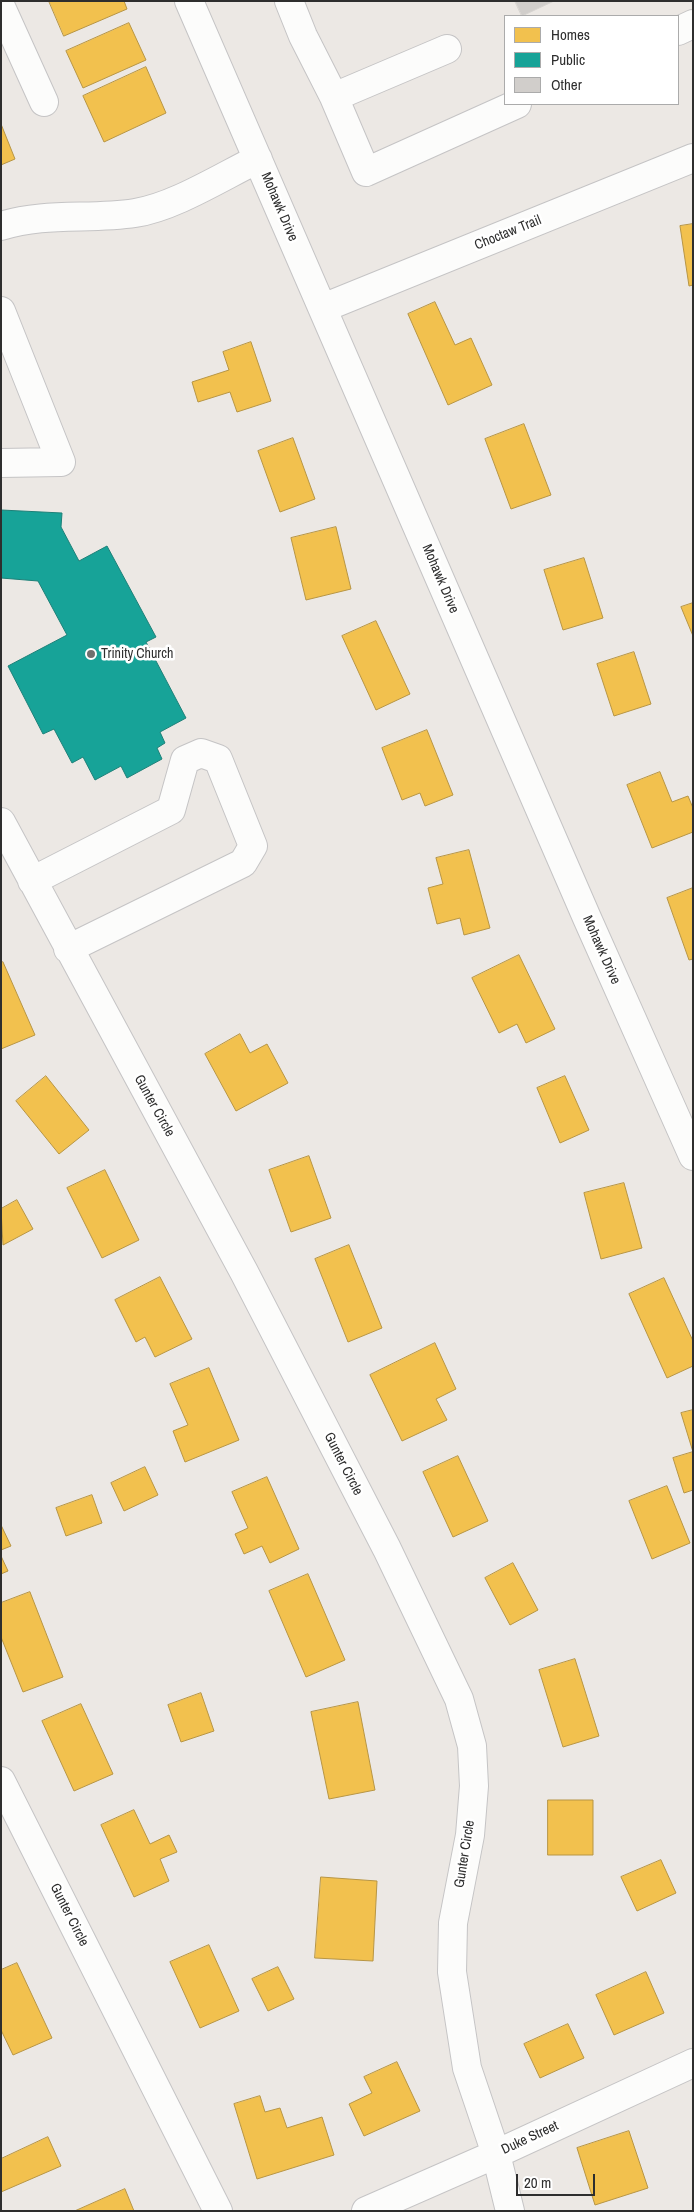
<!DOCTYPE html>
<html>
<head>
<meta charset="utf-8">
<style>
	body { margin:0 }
	#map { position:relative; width:694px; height:2212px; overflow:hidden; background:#ece8e4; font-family:"Archivo Narrow",sans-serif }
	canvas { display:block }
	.frame { position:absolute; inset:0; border:2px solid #2e2e2e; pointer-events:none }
	.legend { position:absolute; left:504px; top:15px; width:175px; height:90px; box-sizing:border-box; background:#fff; border:1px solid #ababab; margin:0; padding:6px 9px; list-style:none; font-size:15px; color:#2e2e2e }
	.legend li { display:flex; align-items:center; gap:10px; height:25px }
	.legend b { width:25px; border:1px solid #ababab }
	.scale { position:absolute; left:516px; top:2174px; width:79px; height:22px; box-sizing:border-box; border:2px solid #2e2e2e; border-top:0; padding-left:6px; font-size:15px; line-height:18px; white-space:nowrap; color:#2e2e2e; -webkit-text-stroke:4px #fff; paint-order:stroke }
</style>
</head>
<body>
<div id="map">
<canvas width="694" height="2212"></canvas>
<div class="frame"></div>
<ul class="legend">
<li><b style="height:14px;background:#f2c14e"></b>Homes</li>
<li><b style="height:14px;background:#17a398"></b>Public</li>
<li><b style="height:14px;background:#d1cecb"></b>Other</li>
</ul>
<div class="scale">20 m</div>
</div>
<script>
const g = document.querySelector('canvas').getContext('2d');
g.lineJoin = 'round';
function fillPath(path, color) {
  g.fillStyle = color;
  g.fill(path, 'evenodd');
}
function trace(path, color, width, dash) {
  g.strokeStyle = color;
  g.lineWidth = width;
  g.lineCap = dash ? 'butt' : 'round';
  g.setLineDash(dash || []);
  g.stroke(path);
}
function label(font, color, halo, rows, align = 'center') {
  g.font = font + ' "Archivo Narrow",sans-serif';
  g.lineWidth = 5;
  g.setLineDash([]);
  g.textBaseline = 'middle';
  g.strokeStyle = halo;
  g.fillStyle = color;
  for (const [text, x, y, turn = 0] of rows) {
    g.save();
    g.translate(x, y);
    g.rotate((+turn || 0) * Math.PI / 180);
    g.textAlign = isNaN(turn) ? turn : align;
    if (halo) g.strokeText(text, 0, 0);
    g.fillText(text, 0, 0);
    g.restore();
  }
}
const homes = new Path2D(`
	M49 1H124L127 9 64 36Z
	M129 23 146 60 83 88 66 51Z
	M146 67 166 113 104 142 83 96Z
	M1 124 15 159 1 165Z
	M693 224V285L689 286 680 226Z
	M435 302 455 345 471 338 492 385 448 405 408 314Z
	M251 342 271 401 237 412 230 392 198 402 192 382 229 370 223 352Z
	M524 424 551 495 511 509 485 439Z
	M293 438 315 499 280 512 258 451Z
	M336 527 351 589 306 600 291 538Z
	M584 558 603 618 563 630 544 570Z
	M693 603V636L681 607Z
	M376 621 410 694 376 710 342 636Z
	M634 652 651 704 614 716 597 664Z
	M427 730 453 795 425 806 420 793 402 800 382 748Z
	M660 772 672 802 688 796 693 808V832L652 848 627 785Z
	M469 850 490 928 464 935 460 918 437 924 428 888 443 884 436 858Z
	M693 888V959L689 960 667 898Z
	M519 955 555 1029 526 1043 517 1024 499 1033 472 978Z
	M3 962 35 1035 1 1049V963Z
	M240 1034 250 1053 267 1044 288 1083 236 1111 205 1054Z
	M46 1076 89 1130 59 1154 16 1101Z
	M565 1076 589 1130 560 1143 537 1088Z
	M309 1156 331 1218 291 1232 269 1170Z
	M105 1170 139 1240 102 1258 67 1188Z
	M624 1183 642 1248 601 1259 584 1193Z
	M17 1200 33 1229 3 1245 1 1209Z
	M349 1245 382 1328 348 1342 315 1259Z
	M160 1277 192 1339 155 1357 145 1337 136 1342 115 1300Z
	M664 1278 693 1341V1366L667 1378 629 1294Z
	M435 1343 456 1389 436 1399 447 1420 402 1441 370 1375Z
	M209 1368 239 1440 185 1462 173 1431 188 1425 170 1384Z
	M693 1410V1452L681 1413Z
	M693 1452V1490L684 1493 673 1458Z
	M458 1456 488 1521 453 1537 423 1472Z
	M145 1467 158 1495 124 1511 111 1483Z
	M267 1477 299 1549 270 1563 262 1546 244 1554 235 1534 248 1528 232 1492Z
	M667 1486 690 1543 652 1559 629 1501Z
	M92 1495 102 1523 66 1536 56 1508Z
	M1 1525 11 1546 1 1550Z
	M1 1556 8 1571 1 1574Z
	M513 1563 538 1610 510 1625 485 1578Z
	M308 1574 345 1660 306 1677 269 1591Z
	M30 1592 63 1677 23 1692 1 1637V1603Z
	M575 1659 599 1736 563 1747 539 1670Z
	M201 1693 214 1731 181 1742 168 1705Z
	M358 1702 375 1790 329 1799 311 1712Z
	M81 1704 113 1774 74 1791 42 1721Z
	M548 1800H593V1855H548Z
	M134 1810 150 1844 169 1835 177 1852 160 1859 169 1881 134 1897 101 1825Z
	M661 1860 676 1893 637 1911 621 1877Z
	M321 1877 377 1881 373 1961 315 1958Z
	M209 1945 239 2011 200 2028 170 1962Z
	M17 1963 52 2038 13 2055 1 2030V1970Z
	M278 1967 294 1999 268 2011 252 1979Z
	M646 1972 664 2013 614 2035 596 1995Z
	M568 2024 584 2058 540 2078 524 2044Z
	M397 2062 420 2111 364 2136 349 2104 372 2093 364 2077Z
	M260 2096 265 2112 280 2108 287 2128 322 2117 334 2155 257 2179 234 2104Z
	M629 2131 648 2188 595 2205 577 2148Z
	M48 2137 61 2166 1 2192V2159Z
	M125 2189 134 2211H75Z`);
fillPath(homes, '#f2c14e');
trace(homes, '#b79544', 1);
const public = new Path2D(`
	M1 510 62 513 61 527 79 561 107 546 156 637 146 642 186 718 160 732 165 743 157 748 162 759 127 778 121 766 95 780 83 757 72 763 54 729 43 734 8 666 67 635 38 581 1 578Z`);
fillPath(public, '#17a398');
trace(public, '#1e8078', 1);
const building = new Path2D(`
	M515 1H554L522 16Z`);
fillPath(building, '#d1cecb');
trace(building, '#d7d4d0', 1);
const minor = new Path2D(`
	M189 1 587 918 693 1156
	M289 1 303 36 334 97
	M1 7 44 102
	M678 31 693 24
	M447 49 334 97 366 172 517 104
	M1 226C45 212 90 220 135 213 174 207 221 177 258 159
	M323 308 693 158
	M1 311 61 462 1 463
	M1 822 244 1272 387 1549 459 1699 472 1746 474 1786 470 1835 453 1923 452 1972 467 2068 496 2154 510 2211
	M32 881 171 810 185 760 201 753 218 759 253 846 243 863 68 949
	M1 1781 218 2211
	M366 2211 496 2154 693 2063`);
trace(minor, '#c5c4c5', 30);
trace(minor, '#fcfcfb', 28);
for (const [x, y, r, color] of [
	[91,654,5,"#706f6e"]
]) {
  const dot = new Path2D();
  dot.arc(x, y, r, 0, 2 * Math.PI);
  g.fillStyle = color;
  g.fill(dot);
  trace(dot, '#fff', 2);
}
label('14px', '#2e2e2e', '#fff', [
	["Mohawk Drive",279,207,67],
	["Choctaw Trail",508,233,-22],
	["Mohawk Drive",440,579,67],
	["Mohawk Drive",601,950,66],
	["Gunter Circle",154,1106,61],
	["Gunter Circle",343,1464,63],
	["Gunter Circle",465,1854,-81],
	["Gunter Circle",69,1915,63],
	["Duke Street",530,2138,-25]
]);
label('14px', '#2e2e2e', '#fff', [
	["Trinity Church",101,654]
], 'left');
</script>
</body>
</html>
